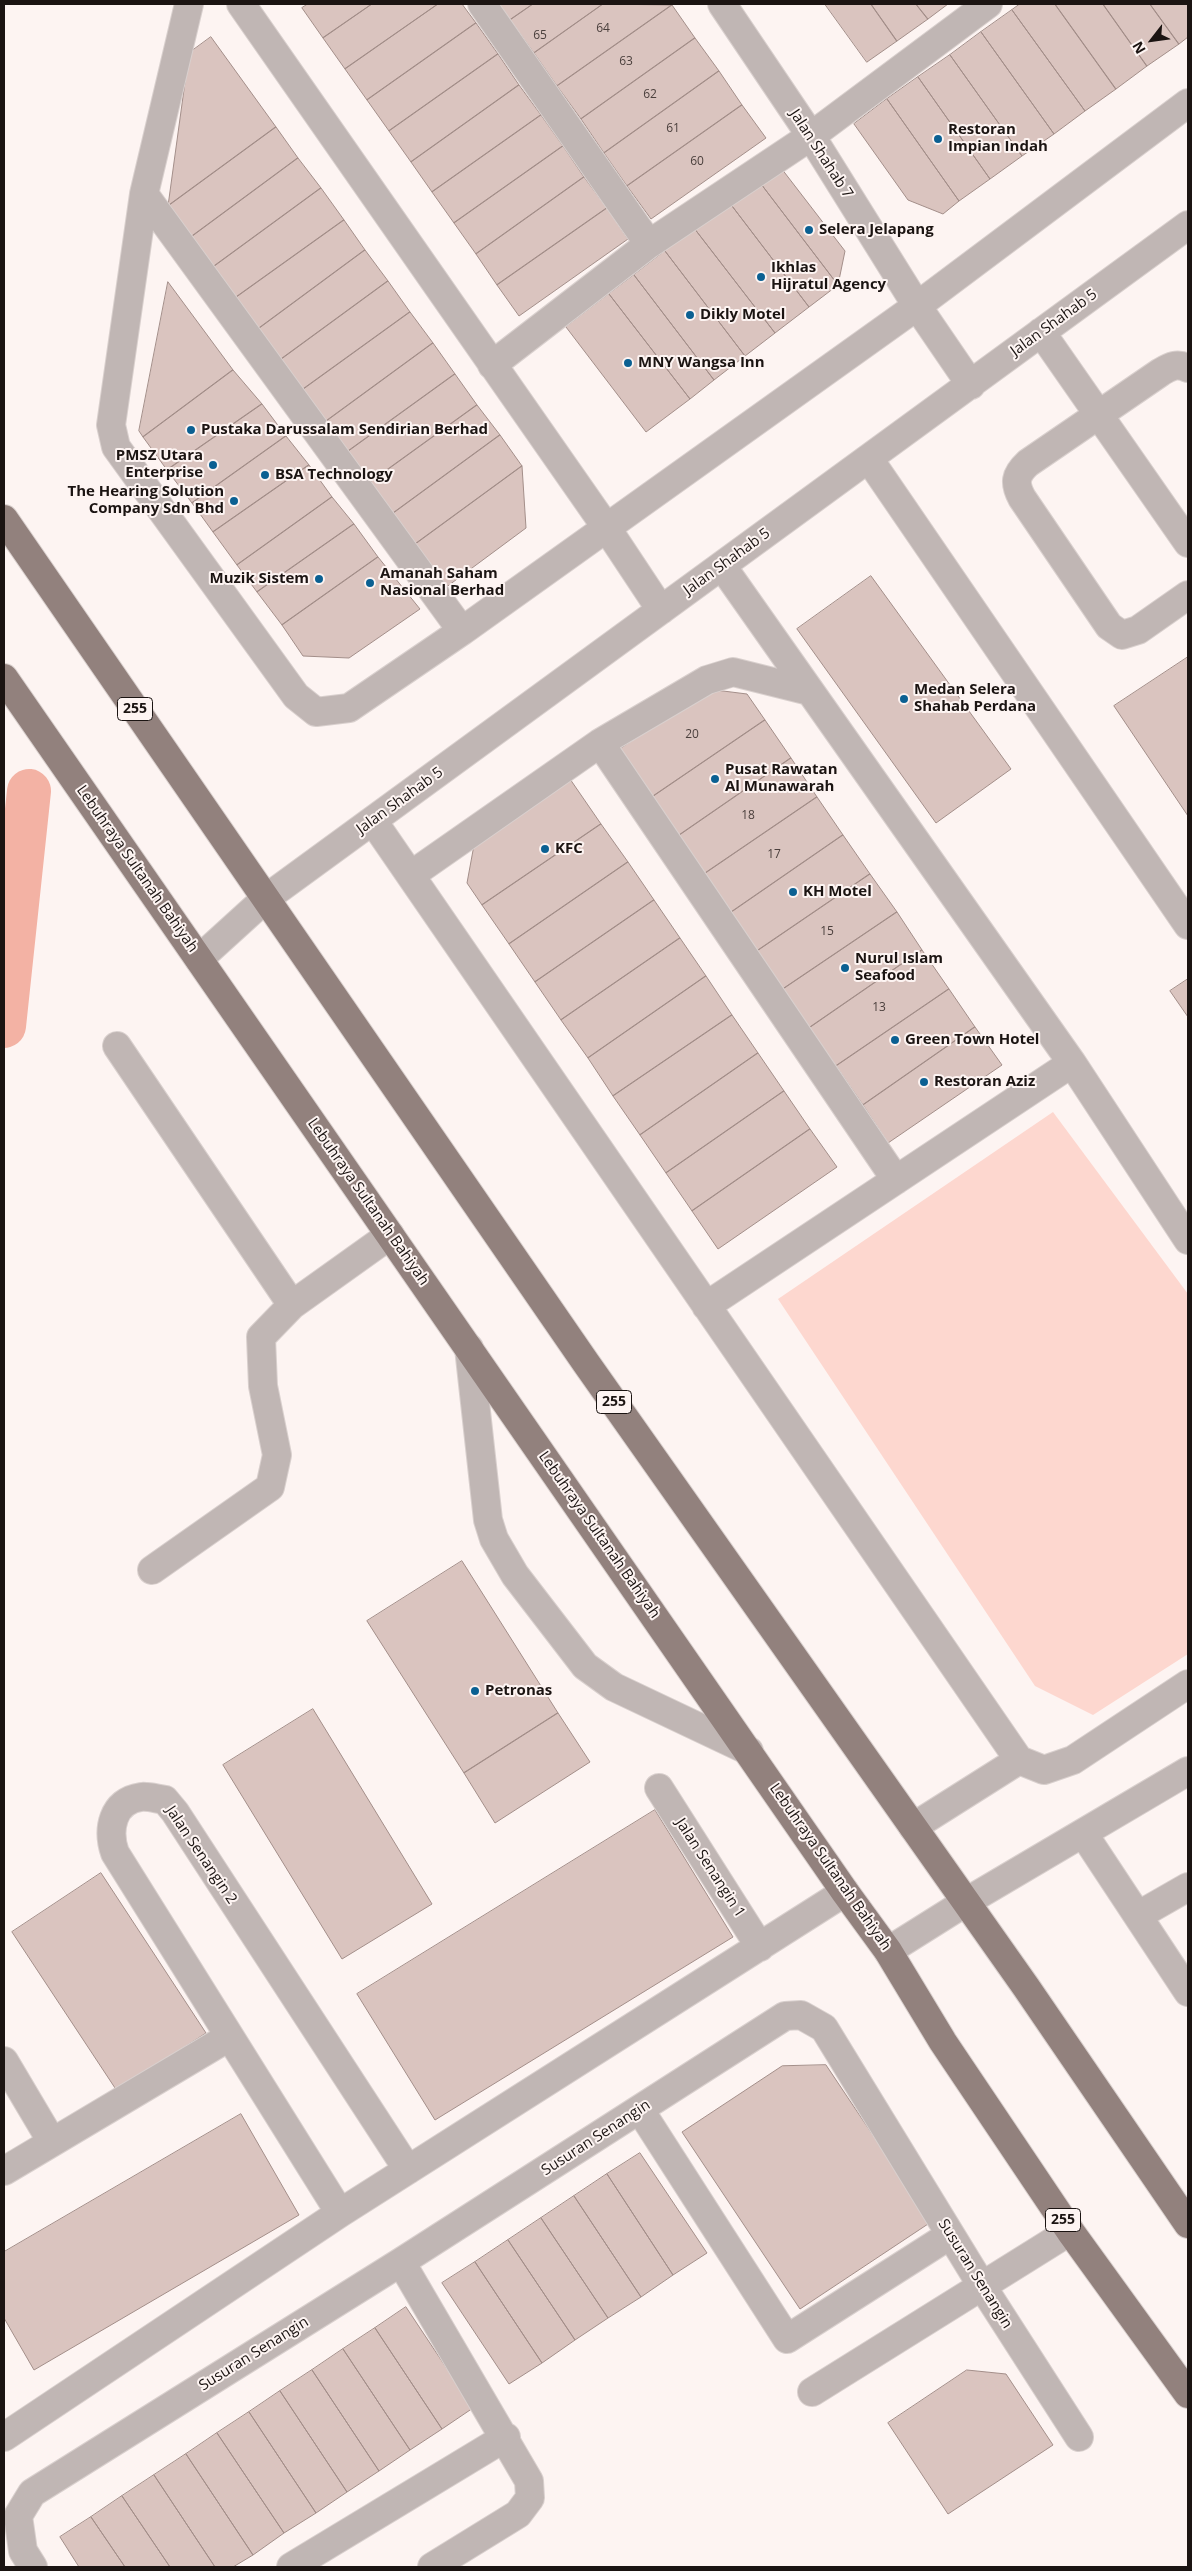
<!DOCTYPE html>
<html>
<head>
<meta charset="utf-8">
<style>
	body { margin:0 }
	#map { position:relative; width:1192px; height:2571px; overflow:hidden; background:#fdf4f2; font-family:"Open Sans",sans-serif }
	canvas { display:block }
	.frame { position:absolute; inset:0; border:5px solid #1b1412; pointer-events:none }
	.north { position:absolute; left:1127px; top:15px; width:50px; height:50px; -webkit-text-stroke:4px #fdf4f2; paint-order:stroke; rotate:240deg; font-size:14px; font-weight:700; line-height:20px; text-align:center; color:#1b1412 }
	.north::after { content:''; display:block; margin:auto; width:18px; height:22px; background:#1b1412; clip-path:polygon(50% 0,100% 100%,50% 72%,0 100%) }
</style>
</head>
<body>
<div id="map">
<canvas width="1192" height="2571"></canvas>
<div class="frame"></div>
<div class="north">N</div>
</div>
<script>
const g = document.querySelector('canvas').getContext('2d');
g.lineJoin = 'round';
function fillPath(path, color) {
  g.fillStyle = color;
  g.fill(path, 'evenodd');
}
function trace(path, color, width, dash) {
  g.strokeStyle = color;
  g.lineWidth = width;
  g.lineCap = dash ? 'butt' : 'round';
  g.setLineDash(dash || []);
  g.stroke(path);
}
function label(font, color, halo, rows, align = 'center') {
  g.font = font + ' "Open Sans",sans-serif';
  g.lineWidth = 4;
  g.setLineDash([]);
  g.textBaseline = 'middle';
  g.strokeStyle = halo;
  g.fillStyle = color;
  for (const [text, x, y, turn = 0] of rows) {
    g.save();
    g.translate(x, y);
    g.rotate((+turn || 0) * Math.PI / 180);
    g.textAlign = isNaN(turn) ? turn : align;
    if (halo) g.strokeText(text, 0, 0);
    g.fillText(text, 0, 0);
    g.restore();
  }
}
fillPath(new Path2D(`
	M1053 1112 1188 1294V1654L1093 1715 1035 1686 778 1299Z`), '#fdd7cf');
trace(new Path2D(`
	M4 1026 29 791`), '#f3b2a4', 44);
const building = new Path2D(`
	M308 4H372L323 38 302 8Z
	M372 4H438L345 69 323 38Z
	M438 4H462L476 23 367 100 345 69Z
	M499 4H533L510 20Z
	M533 4H603L534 53 510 20Z
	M603 4 672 5 557 86 534 53Z
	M825 4H871L897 41 867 62Z
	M871 4H916L928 19 897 41Z
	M916 4H948L928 19Z
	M1020 4H1055L1116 89 1085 111 1012 10Z
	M1055 4H1103L1147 66 1116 89Z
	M1103 4H1150L1179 44 1147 66Z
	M1150 4H1188V37L1179 44Z
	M672 5 695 38 581 119 557 86Z
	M1012 10 1085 111 1054 134 981 32Z
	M476 23 498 54 389 131 367 100Z
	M981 32 1054 134 1022 156 950 55Z
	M211 37 276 127 168 206 189 53Z
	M695 38 719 71 604 153 581 119Z
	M498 54 519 85 411 162 389 131Z
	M950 55 1022 156 990 179 918 77Z
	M719 71 742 105 627 186 604 153Z
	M918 77 990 179 959 201 887 99Z
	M519 85 541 115 432 192 411 162Z
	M887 99 959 201 943 214 908 200 854 124Z
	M742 105 766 138 651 219 627 186Z
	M541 115 563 146 454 223 432 192Z
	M276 127 298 158 191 237 168 206Z
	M563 146 584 177 476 254 454 223Z
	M298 158 321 188 213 267 191 237Z
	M778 164 845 251 838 285 758 180Z
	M584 177 607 208 497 285 476 254Z
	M758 180 838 285 809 307 729 202Z
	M321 188 344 220 235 298 213 267Z
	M729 202 809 307 775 333 694 228Z
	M607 208 628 239 519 316 497 285Z
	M344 220 365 250 258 329 235 298Z
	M694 228 775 333 745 356 665 251Z
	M365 250 388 281 280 360 258 329Z
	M665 251 745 356 714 380 634 275Z
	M634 275 714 380 690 399 609 294Z
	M388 281 410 312 302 390 280 360Z
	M168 282 233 370 143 437 139 431Z
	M609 294 690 399 646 432 566 327Z
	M410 312 433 343 325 422 302 390Z
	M433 343 455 374 347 452 325 422Z
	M233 370 262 404 167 470 143 437Z
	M455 374 477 405 369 483 347 452Z
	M262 404 286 436 192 503 167 470Z
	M477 405 500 435 392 514 369 483Z
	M500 435 522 466 414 545 392 514Z
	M286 436 309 465 213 532 192 503Z
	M309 465 332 497 237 565 213 532Z
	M522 466 526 528 445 588 414 545Z
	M332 497 354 524 257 592 237 565Z
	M354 524 378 557 282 625 257 592Z
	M378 557 420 609 349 658 303 656 282 625Z
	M871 576 1011 769 936 823 797 629Z
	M1188 657V816L1114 706Z
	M707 689 747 694 765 720 652 797 619 750Z
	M765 720 791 758 678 836 652 797Z
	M791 758 817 797 704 874 678 836Z
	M570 779 601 824 482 905 467 883 474 845Z
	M817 797 843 835 730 913 704 874Z
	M601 824 628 862 509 944 482 905Z
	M843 835 870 874 757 951 730 913Z
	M628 862 654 900 535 982 509 944Z
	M870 874 897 912 783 989 757 951Z
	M654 900 680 938 561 1020 535 982Z
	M897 912 922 950 809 1028 783 989Z
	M680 938 706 976 588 1058 561 1020Z
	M922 950 949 989 836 1066 809 1028Z
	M706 976 732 1015 613 1096 588 1058Z
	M1188 979V1017L1170 991Z
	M949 989 975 1027 863 1105 836 1066Z
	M732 1015 758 1053 640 1135 613 1096Z
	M975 1027 1002 1065 888 1143 863 1105Z
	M758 1053 784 1091 666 1173 640 1135Z
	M784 1091 810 1129 692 1211 666 1173Z
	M810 1129 837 1167 718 1249 692 1211Z
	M462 1561 558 1713 464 1773 367 1621Z
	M313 1709 432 1904 342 1959 223 1765Z
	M558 1713 590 1762 495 1823 464 1773Z
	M655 1810 733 1937 435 2120 357 1994Z
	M101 1873 206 2033 117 2091 12 1932Z
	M826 2065 931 2222 800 2309 682 2132 782 2066Z
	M241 2114 299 2215 34 2370 4 2318V2252Z
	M640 2153 707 2253 673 2275 607 2174Z
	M607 2174 673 2275 641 2297 574 2196Z
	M574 2196 641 2297 608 2318 541 2218Z
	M541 2218 608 2318 575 2340 508 2240Z
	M508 2240 575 2340 542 2363 475 2262Z
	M475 2262 542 2363 509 2384 442 2283Z
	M406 2307 473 2408 442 2429 375 2328Z
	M375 2328 442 2429 410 2450 343 2349Z
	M343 2349 410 2450 379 2471 312 2370Z
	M312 2370 379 2471 347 2492 280 2391Z
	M967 2370 1006 2374 1053 2445 948 2514 888 2423Z
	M280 2391 347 2492 316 2513 249 2412Z
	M249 2412 316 2513 284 2533 217 2433Z
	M217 2433 284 2533 253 2555 186 2454Z
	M186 2454 253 2555 233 2567H215L154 2475Z
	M154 2475 215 2567H170L122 2496Z
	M122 2496 170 2567H125L91 2517Z
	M91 2517 125 2567H79L60 2537Z`);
fillPath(building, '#dac4bf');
trace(building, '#a38e89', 1);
const minor = new Path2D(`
	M189 4 144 194 111 425 116 447 296 696 316 712 349 708 462 631 917 306 1188 103
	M241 4 606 527 661 610
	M482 4 649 244
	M722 4 811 136 917 306 971 385
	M144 194 462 631
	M1041 332 1188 543
	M492 365 649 244 811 136 988 4
	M1188 368C1177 363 1171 366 1161 372L1028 463C1015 475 1014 483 1022 498L1109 626 1122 635 1138 630 1188 595
	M869 459 1188 925
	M722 566 1072 1063 1188 1240
	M600 743 896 1180
	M373 821 1019 1760 1044 1770 1073 1760 1188 1684
	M411 875 600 743 707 680 733 672 809 691
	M199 959 265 899 1188 225
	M117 1046 292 1305
	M706 1306 1072 1063
	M469 1348 488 1520 494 1539 515 1575 585 1666 614 1687 749 1751
	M152 1570 270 1487 277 1455 263 1386 261 1337 292 1305 390 1235
	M659 1788 760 1947
	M913 1827 1019 1760
	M1083 1833 1188 1992
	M1139 1915 1188 1887
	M888 1951 966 1902 1188 1771
	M4 2061 52 2142
	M640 2110 787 2339 950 2235
	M4 2171 229 2037
	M340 2213 115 1853C107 1830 112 1801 141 1797 148 1796 157 1799 165 1800L175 1812 408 2170
	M401 2262 529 2481 530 2498 518 2514 432 2567
	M812 2392 1070 2231
	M4 2437 340 2213 845 1892
	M33 2567 23 2551 18 2516 32 2493 401 2262 785 2016 801 2015 824 2028 982 2286 1079 2437
	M291 2567 506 2437`);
const major = new Path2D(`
	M4 519 586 1363 1026 1987 1188 2224
	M4 678 845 1892 888 1951 943 2042 1070 2231 1188 2394`);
trace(minor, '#d9d0ce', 30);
trace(major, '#d9d0ce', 30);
trace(minor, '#c0b6b4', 28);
trace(major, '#92817d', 28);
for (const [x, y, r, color] of [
	[938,139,5,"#0b6092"],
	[809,230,5,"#0b6092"],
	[761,277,5,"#0b6092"],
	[690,315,5,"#0b6092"],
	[628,363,5,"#0b6092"],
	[191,430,5,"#0b6092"],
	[213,465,5,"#0b6092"],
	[265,475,5,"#0b6092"],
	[234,501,5,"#0b6092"],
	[319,579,5,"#0b6092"],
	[370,583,5,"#0b6092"],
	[904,699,5,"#0b6092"],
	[715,779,5,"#0b6092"],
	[545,849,5,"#0b6092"],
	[793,892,5,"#0b6092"],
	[845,968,5,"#0b6092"],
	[895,1040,5,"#0b6092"],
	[924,1082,5,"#0b6092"],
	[475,1691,5,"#0b6092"]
]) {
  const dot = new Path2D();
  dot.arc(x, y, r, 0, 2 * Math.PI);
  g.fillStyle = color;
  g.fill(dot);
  trace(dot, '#fdf4f2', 2);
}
label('12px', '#4b403d', null, [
	["64",603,29],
	["65",540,36],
	["63",626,62],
	["62",650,95],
	["61",673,129],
	["60",697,162],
	["20",692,735],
	["18",748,816],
	["17",774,855],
	["15",827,932],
	["13",879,1008]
]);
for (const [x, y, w] of [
	[135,709,35],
	[614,1402,35],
	[1063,2220,35]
]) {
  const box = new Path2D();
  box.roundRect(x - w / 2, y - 11.5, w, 23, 4);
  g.fillStyle = '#fdf4f2';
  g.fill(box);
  trace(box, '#1b1412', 1);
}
label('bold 14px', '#1b1412', null, [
	["255",135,709],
	["255",614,1402],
	["255",1063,2220]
]);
label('bold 15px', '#1b1412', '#fdf4f2', [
	["Restoran",948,130],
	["Impian Indah",948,147],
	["Selera Jelapang",819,230],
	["Ikhlas",771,268],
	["Hijratul Agency",771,285],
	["Dikly Motel",700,315],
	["MNY Wangsa Inn",638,363],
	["Pustaka Darussalam Sendirian Berhad",201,430],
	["PMSZ Utara",203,456,"right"],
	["Enterprise",203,473,"right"],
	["BSA Technology",275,475],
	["The Hearing Solution",224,492,"right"],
	["Company Sdn Bhd",224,509,"right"],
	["Amanah Saham",380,574],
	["Nasional Berhad",380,591],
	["Muzik Sistem",309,579,"right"],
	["Medan Selera",914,690],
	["Shahab Perdana",914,707],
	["Pusat Rawatan",725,770],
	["Al Munawarah",725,787],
	["KFC",555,849],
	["KH Motel",803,892],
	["Nurul Islam",855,959],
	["Seafood",855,976],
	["Green Town Hotel",905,1040],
	["Restoran Aziz",934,1082],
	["Petronas",485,1691]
], 'left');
label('15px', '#1b1412', '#fdf4f2', [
	["Jalan Shahab 7",821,154,57],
	["Jalan Shahab 5",1054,323,-36],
	["Jalan Shahab 5",727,562,-36],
	["Jalan Shahab 5",400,801,-36],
	["Lebuhraya Sultanah Bahiyah",137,869,55],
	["Lebuhraya Sultanah Bahiyah",368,1202,55],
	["Lebuhraya Sultanah Bahiyah",599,1535,55],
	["Jalan Senangin 2",201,1855,56],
	["Lebuhraya Sultanah Bahiyah",830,1867,55],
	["Jalan Senangin 1",710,1868,57],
	["Susuran Senangin",596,2138,-33],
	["Susuran Senangin",975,2274,58],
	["Susuran Senangin",254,2354,-32]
]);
</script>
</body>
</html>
